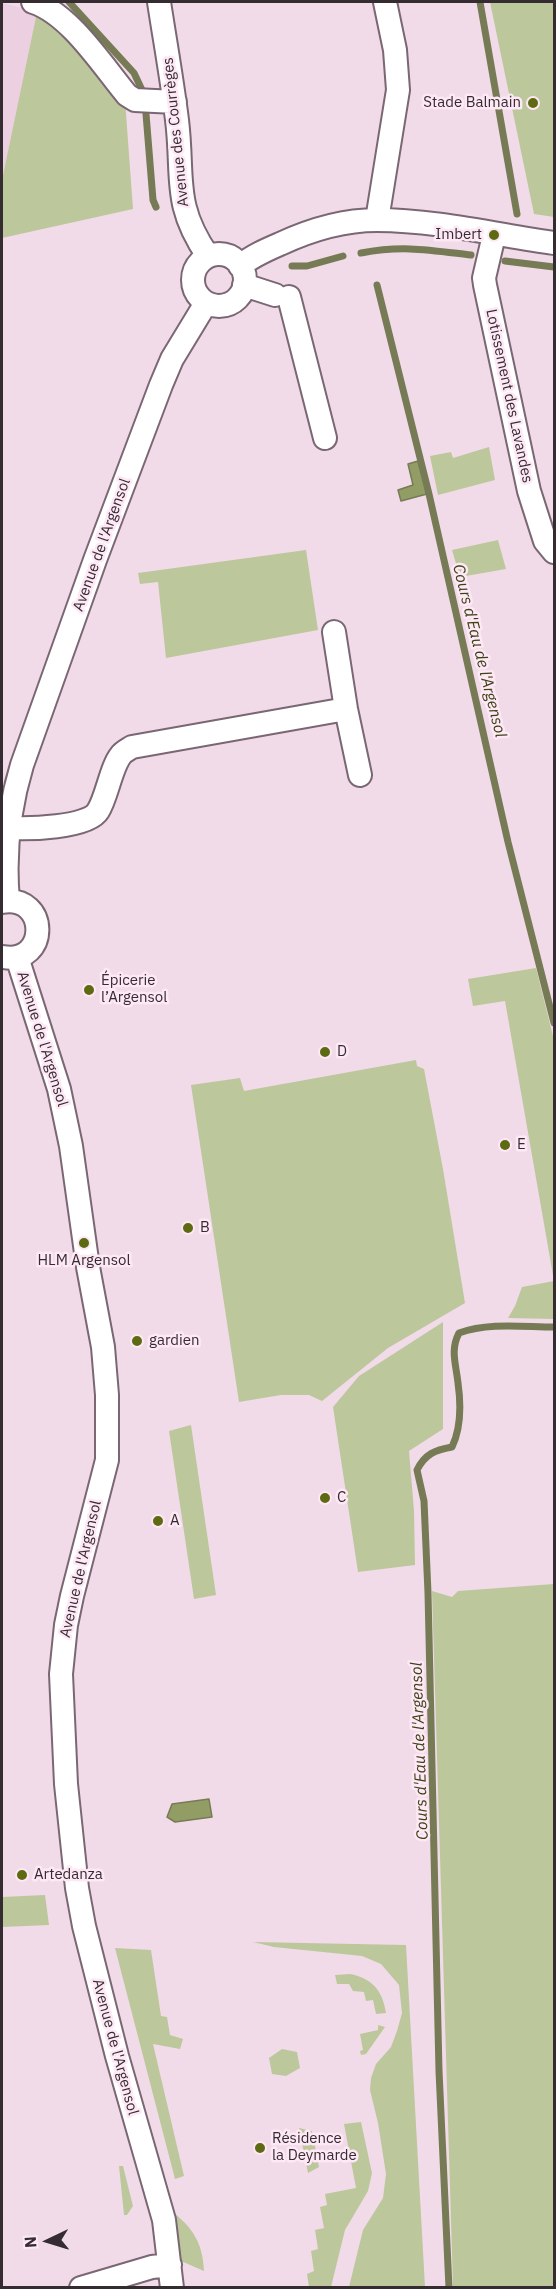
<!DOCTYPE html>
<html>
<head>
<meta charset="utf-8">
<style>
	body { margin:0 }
	#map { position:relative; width:556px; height:2289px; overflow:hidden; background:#f1dbe8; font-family:"IBM Plex Sans",sans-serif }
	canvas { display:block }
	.frame { position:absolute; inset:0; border:3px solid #342c31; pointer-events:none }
	.north { position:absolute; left:18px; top:2211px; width:60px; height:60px; -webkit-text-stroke:4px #fee8f5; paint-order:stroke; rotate:266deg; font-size:16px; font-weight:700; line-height:24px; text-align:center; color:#342c31 }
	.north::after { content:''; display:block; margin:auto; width:21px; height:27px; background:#342c31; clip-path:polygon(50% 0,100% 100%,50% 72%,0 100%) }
</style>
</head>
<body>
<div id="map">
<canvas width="556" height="2289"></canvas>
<div class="frame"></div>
<div class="north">N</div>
</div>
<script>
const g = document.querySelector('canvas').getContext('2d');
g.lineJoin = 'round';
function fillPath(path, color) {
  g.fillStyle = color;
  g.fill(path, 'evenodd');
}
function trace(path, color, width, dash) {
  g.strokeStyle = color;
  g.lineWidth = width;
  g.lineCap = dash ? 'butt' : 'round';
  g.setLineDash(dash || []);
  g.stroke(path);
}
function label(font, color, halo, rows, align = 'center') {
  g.font = font + ' "IBM Plex Sans",sans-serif';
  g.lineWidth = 5;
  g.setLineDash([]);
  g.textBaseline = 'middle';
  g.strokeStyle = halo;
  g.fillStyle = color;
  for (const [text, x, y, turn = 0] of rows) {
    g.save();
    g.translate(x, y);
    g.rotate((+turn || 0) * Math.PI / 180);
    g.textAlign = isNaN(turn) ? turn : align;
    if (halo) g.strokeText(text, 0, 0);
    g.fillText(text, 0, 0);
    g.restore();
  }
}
fillPath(new Path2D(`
	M2 3 37 12 2 180Z`), '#eccfe1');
fillPath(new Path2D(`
	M490 2H554V217L534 214Z
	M37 12 59 26 125 100 133 209 2 238V180Z
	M489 447 495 480 438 495 430 456 451 452 453 458Z
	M498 540 506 569 460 577 452 550Z
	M306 550 318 630 166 658 158 582 140 584 138 573Z
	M536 968 554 1040V1319L508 1318 515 1306 522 1287 554 1281 505 1001 473 1006 468 979Z
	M416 1060 417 1066 424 1069 443 1169 465 1303 388 1348 322 1401 309 1395H281L239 1402 191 1085 240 1078 244 1091Z
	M443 1322V1429L409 1451 414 1511 415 1565 358 1572 333 1407 359 1376Z
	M191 1425 216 1595 194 1599 169 1431Z
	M554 1584V2287H453L432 1591 452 1597 458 1591Z
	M45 1895 49 1925 2 1927V1897Z
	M253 1942 406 1945 425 2287H349L363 2230 383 2198 386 2174 378 2123 370 2090 371 2078 376 2064 391 2047 397 2031 402 2013 399 1985 381 1964 362 1956 274 1947Z
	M115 1948 151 1950 161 2016 167 2017 170 2035 183 2039 180 2049 153 2044 184 2176 175 2179Z
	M350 1974C372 1978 383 1991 386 2013L376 2014 373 2000 366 2001 364 1992 353 1991 349 1984H337L335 1975Z
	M378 2025 385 2027 366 2054 361 2055 360 2051 363 2050 360 2034 378 2030Z
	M282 2049 297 2052 300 2068 286 2076 272 2074 269 2058Z
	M361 2122 372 2173 368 2191 345 2230 331 2287H309L307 2274 314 2271 311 2251 318 2249 315 2230 324 2228 320 2207 327 2205 325 2194 356 2188 344 2124Z
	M299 2128 312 2131 319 2167 308 2173Z
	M119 2166H123L133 2206 127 2215H124Z
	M171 2211C193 2227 203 2244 204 2271L181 2261Z`), '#bdc79c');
const water = new Path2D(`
	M418 461 427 494 401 501 398 490 413 485 408 464Z
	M209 1799 212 1817 175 1822 167 1817 172 1804Z`);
fillPath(water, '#929d65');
trace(water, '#767b55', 1.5);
trace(new Path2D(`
	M69 2 134 73 142 90
	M480 2 517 214
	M146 114 153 200 156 207
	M361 253C403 245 429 250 471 255
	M505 261 554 267
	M292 266H307L343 256
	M377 285 429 494 508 842 554 1023
	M449 2288 439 2071 428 1593 424 1501 417 1470C425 1454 435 1450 452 1447 461 1428 461 1404 458 1383 456 1364 450 1350 459 1333 489 1322 524 1327 554 1327`), '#767b55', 7);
const minor = new Path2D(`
	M33 2C70 14 102 65 127 95L135 100 175 102
	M159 2C165 41 172 80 177 120 184 177 172 204 208 256
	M377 220 398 90 395 50 385 2
	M494 235 484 278 485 285 529 491 545 541 554 552
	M193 280a26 26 0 1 1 52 0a26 26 0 1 1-52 0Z
	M240 266C252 256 266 250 280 244 310 230 344 220 377 220 434 220 498 235 554 243
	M244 285 275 295
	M289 297 325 438
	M334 632 346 709 360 775
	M9 828C27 829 88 828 98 811 107 797 111 767 121 755 123 752 129 749 132 747L346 709
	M8 901C4 856 9 808 22 765L95 560 161 385 172 359 206 303
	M2 902C49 894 49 965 3 957
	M17 957 59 1089 71 1146 88 1267 103 1347 107 1395V1460L72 1596 66 1625 61 1674 66 1784 77 1888 84 1926 117 2056 164 2220 172 2288
	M81 2288 152 2267 170 2265`);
trace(minor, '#7a6773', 26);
trace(minor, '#fff', 22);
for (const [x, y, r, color] of [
	[533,103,6,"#5e6a12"],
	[494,235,6,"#5e6a12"],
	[89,990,6,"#5e6a12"],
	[325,1052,6,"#5e6a12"],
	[505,1145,6,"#5e6a12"],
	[188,1228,6,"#5e6a12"],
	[84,1243,6,"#5e6a12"],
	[137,1341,6,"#5e6a12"],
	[325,1498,6,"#5e6a12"],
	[158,1521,6,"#5e6a12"],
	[22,1875,6,"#5e6a12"],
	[260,2148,6,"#5e6a12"]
]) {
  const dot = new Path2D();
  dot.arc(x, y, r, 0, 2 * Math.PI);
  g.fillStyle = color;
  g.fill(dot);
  trace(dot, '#fee8f5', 2);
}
label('15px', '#342c31', '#fee8f5', [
	["Stade Balmain",521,103,"right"],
	["Imbert",482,235,"right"],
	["Épicerie",101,981],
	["l’Argensol",101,998],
	["D",337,1052],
	["E",517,1145],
	["B",200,1228],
	["HLM Argensol",84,1261,"center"],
	["gardien",149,1341],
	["C",337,1498],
	["A",170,1521],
	["Artedanza",34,1875],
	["Résidence",272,2139],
	["la Deymarde",272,2156]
], 'left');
label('15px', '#342c31', '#fee8f5', [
	["Avenue des Courrèges",176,132,-96],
	["Lotissement des Lavandes",509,396,78],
	["Avenue de l'Argensol",102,545,-70],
	["Avenue de l'Argensol",42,1039,73],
	["Avenue de l'Argensol",81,1569,-77],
	["Avenue de l'Argensol",115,2047,75]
]);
label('italic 16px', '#3b4216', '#fee8f5', [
	["Cours d'Eau de l'Argensol",479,651,76],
	["Cours d'Eau de l'Argensol",420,1751,-92]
]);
</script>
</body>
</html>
